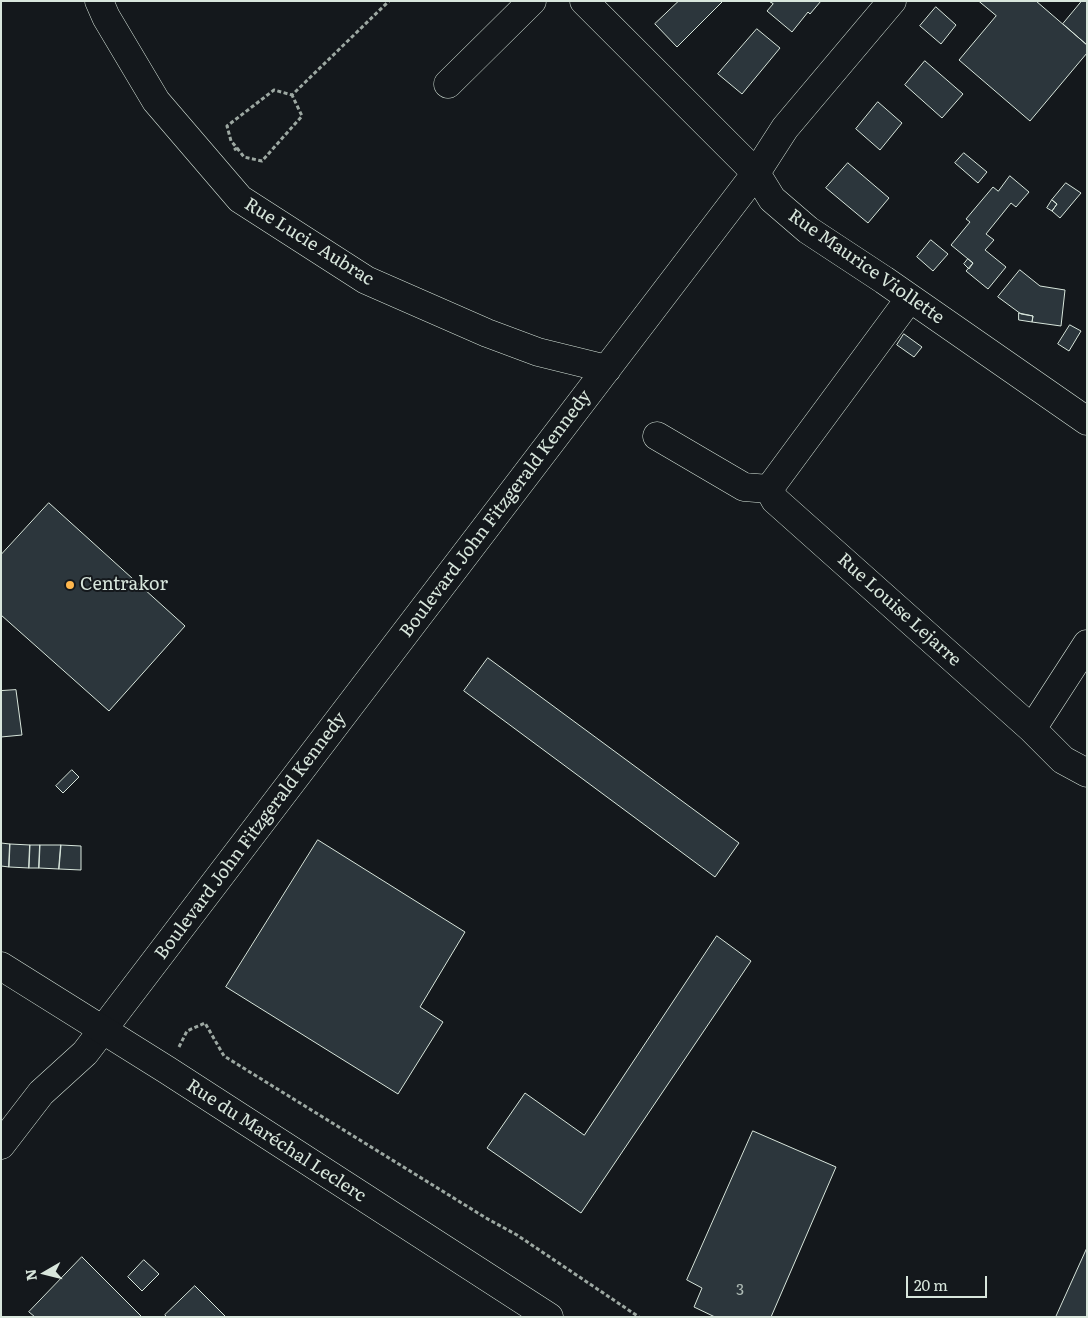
<!DOCTYPE html>
<html>
<head>
<meta charset="utf-8">
<style>
	body { margin:0 }
	#map { position:relative; width:1088px; height:1318px; overflow:hidden; background:#14181c; font-family:Literata,serif }
	canvas { display:block }
	.frame { position:absolute; inset:0; border:2px solid #d8e6dc; pointer-events:none }
	.north { position:absolute; left:20px; top:1248px; width:50px; height:50px; -webkit-text-stroke:4px #14181c; paint-order:stroke; rotate:262deg; font-size:14px; font-weight:700; line-height:20px; text-align:center; color:#d8e6dc }
	.north::after { content:''; display:block; margin:auto; width:18px; height:22px; background:#d8e6dc; clip-path:polygon(50% 0,100% 100%,50% 72%,0 100%) }
	.scale { position:absolute; left:906px; top:1276px; width:81px; height:22px; box-sizing:border-box; border:2px solid #d8e6dc; border-top:0; padding-left:6px; font-size:15px; line-height:18px; white-space:nowrap; color:#d8e6dc; -webkit-text-stroke:4px #14181c; paint-order:stroke }
</style>
</head>
<body>
<div id="map">
<canvas width="1088" height="1318"></canvas>
<div class="frame"></div>
<div class="north">N</div>
<div class="scale">20 m</div>
</div>
<script>
const g = document.querySelector('canvas').getContext('2d');
g.lineJoin = 'round';
function fillPath(path, color) {
  g.fillStyle = color;
  g.fill(path, 'evenodd');
}
function trace(path, color, width, dash) {
  g.strokeStyle = color;
  g.lineWidth = width;
  g.lineCap = dash ? 'butt' : 'round';
  g.setLineDash(dash || []);
  g.stroke(path);
}
function label(font, color, halo, rows, align = 'center') {
  g.font = font + ' Literata,serif';
  g.lineWidth = 4;
  g.setLineDash([]);
  g.textBaseline = 'middle';
  g.strokeStyle = halo;
  g.fillStyle = color;
  for (const [text, x, y, turn = 0] of rows) {
    g.save();
    g.translate(x, y);
    g.rotate((+turn || 0) * Math.PI / 180);
    g.textAlign = isNaN(turn) ? turn : align;
    if (halo) g.strokeText(text, 0, 0);
    g.fillText(text, 0, 0);
    g.restore();
  }
}
const building = new Path2D(`
	M679 1H723L677 47 655 24Z
	M769 1H821L810 14 808 12 792 32 767 11 773 4Z
	M979 1H1036L1087 45V53L1030 121 959 60 996 16Z
	M1082 1H1087V45L1063 24Z
	M936 7 956 25 941 44 920 26Z
	M757 29 780 48 742 94 718 74Z
	M925 61 963 94 942 118 905 85Z
	M878 102 902 123 880 150 856 129Z
	M964 153 987 172 978 183 955 163Z
	M848 163 889 198 868 223 826 188Z
	M1010 176 1029 192 1016 207 1011 203 986 234 994 240 985 250 1006 267 988 289 966 271 973 263 951 245 970 222 966 219 993 187 998 191Z
	M1066 183 1081 193 1060 218 1052 211 1057 204 1052 200Z
	M1052 200 1057 204 1052 211 1047 208Z
	M931 240 948 254 933 271 917 257Z
	M968 259 973 263 969 269 964 264Z
	M1020 270 1040 286 1065 290 1061 326 1032 322 1033 316 1021 314 998 297Z
	M1019 313 1033 316 1032 322 1019 320Z
	M1070 325 1081 331 1069 351 1058 344Z
	M904 334 922 347 914 357 897 345Z
	M49 503 185 626 109 711 1 615V555Z
	M488 658 739 843 715 877 464 691Z
	M16 690 22 735 1 737V691Z
	M72 770 79 777 63 793 56 786Z
	M318 840 465 932 420 1007 443 1022 398 1094 226 987Z
	M1 843 10 844 9 867 1 866Z
	M10 844 30 845 29 868 9 867Z
	M30 845H40L39 868H29Z
	M40 845H61L59 869 39 868Z
	M61 845 81 846V870L59 869Z
	M717 936 751 961 581 1213 487 1148 525 1093 584 1135Z
	M753 1131 836 1167 771 1317H715L694 1307 702 1288 687 1280Z
	M1087 1248V1317H1056Z
	M82 1257 142 1317H35L29 1312Z
	M144 1260 159 1274 142 1291 128 1277Z
	M195 1286 226 1317H167L165 1315Z`);
fillPath(building, '#2c363c');
trace(building, '#d8e6dc', 1);
const minor = new Path2D(`
	M99 1 106 17 156 101 240 199 366 280 487 333 538 352 607 369
	M584 1 756 173 772 199 808 230 884 280 1087 421
	M448 84 532 1
	M910 298 769 489 775 500 1032 729
	M657 436 744 487 769 489
	M1087 644 1032 729 1063 760 1087 773
	M1 1145 41 1093 85 1053 756 173 785 128 892 1`);
const major = new Path2D(`
	M1 966 167 1070 549 1317`);
trace(minor, '#d8e6dc', 29);
trace(major, '#d8e6dc', 29);
trace(new Path2D(`
	M237 148 244 157 262 161 302 116 292 95
	M234 150 237 148 231 141 227 126 274 90 292 95 389 1
	M179 1047 187 1031 205 1023 224 1056 486 1218 517 1235 639 1317`), '#9da8a2', 3, [4, 2.5]);
trace(minor, '#14181c', 28);
trace(major, '#14181c', 28);
for (const [x, y, r, color] of [
	[70,585,5,"#ffb74d"]
]) {
  const dot = new Path2D();
  dot.arc(x, y, r, 0, 2 * Math.PI);
  g.fillStyle = color;
  g.fill(dot);
  trace(dot, '#14181c', 2);
}
label('15px', '#adbab4', null, [
	["3",740,1291]
]);
label('18px', '#d8e6dc', '#14181c', [
	["Rue Lucie Aubrac",309,242,32],
	["Rue Maurice Viollette",866,267,35],
	["Boulevard John Fitzgerald Kennedy",496,514,-53],
	["Rue Louise Lejarre",899,610,42],
	["Boulevard John Fitzgerald Kennedy",251,836,-53],
	["Rue du Maréchal Leclerc",276,1141,33]
]);
label('18px', '#d8e6dc', '#14181c', [
	["Centrakor",80,585]
], 'left');
</script>
</body>
</html>
